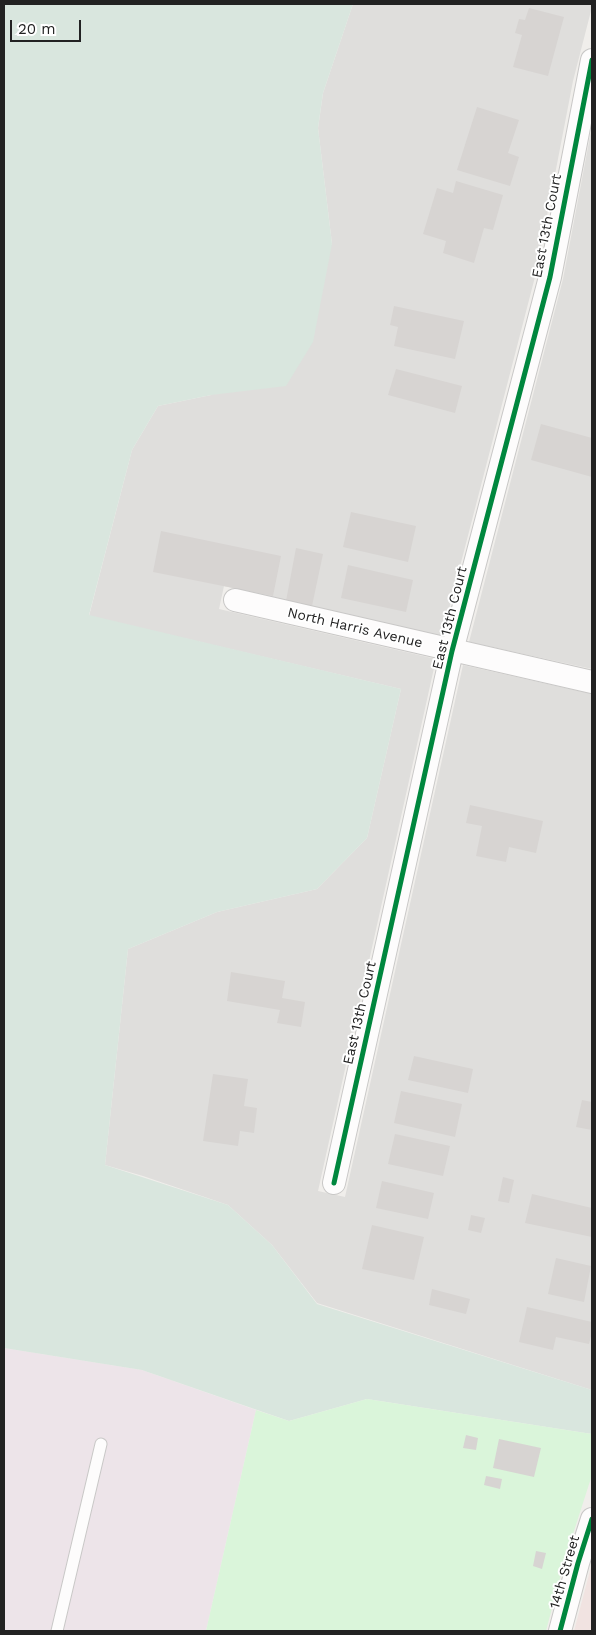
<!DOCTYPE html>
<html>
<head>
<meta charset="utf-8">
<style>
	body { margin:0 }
	#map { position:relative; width:596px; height:1635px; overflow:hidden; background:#f0eeeb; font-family:"Work Sans",sans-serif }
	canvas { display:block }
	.frame { position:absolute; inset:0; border:5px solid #222; pointer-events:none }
	.scale { position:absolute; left:10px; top:20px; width:71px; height:22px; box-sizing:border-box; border:2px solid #222; border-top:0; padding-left:6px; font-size:15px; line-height:18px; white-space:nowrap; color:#222; -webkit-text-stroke:4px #fff; paint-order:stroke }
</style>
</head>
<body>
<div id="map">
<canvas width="596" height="1635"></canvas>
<div class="frame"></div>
<div class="scale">20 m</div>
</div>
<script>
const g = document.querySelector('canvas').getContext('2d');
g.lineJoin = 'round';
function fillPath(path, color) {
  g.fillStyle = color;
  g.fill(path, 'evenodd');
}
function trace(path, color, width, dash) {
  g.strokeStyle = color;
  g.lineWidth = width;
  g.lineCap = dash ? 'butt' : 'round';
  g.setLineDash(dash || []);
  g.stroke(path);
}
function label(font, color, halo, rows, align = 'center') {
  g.font = font + ' "Work Sans",sans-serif';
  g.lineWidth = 4;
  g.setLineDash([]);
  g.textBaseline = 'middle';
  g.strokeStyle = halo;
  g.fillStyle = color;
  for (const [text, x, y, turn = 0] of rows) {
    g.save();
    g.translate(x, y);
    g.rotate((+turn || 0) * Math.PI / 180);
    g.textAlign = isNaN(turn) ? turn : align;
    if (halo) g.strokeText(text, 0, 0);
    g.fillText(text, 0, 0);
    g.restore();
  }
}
fillPath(new Path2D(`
	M353 4H592V7L573 81 536 273 442 636 224 586 219 609 436 659 318 1191 345 1197 463 665 592 694V1390L317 1303 272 1245 228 1205 143 1176 105 1165 128 949 217 912 317 889 367 838 401 689 89 616 132 450 158 406 211 395 332 244 318 128 323 93Z
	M592 126V669L469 642 563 279Z`), '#dfdedc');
fillPath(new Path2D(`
	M592 1564V1631H574L591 1567Z`), '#f1e3e1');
fillPath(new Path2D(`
	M4 1348 142 1370 256 1410 206 1631H4Z`), '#ede4e9');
fillPath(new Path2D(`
	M4 4H353L323 93 318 128 332 244 313 342 286 386 211 395 158 406 132 450 89 615 401 689 367 838 317 889 217 912 128 949 105 1165 228 1205 272 1245 317 1304 592 1390V1434L367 1399 289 1421 142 1370 4 1348Z`), '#d9e6de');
fillPath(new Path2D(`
	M367 1399 592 1434V1475L565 1559 546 1631H206L256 1410 289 1421Z`), '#daf5da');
fillPath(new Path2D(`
	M529 8 564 17 548 76 513 67 522 35 515 33 519 19 525 20Z
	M477 107 519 120 508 153 519 157 510 186 457 170Z
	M456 181 503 195 493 230 484 228 474 263 443 253 446 241 423 234 437 188 453 193Z
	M394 306 464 321 455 359 394 346 398 327 390 325Z
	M396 369 462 386 455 413 388 395Z
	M541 424 592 438V477L531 460Z
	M351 512 416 526 408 562 343 547Z
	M161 531 281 556 273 596 153 572Z
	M296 548 323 554 312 606 286 601Z
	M348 565 413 580 406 612 341 598Z
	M470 805 543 821 536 853 509 847 506 862 476 856 482 826 466 823Z
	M231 972 285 981 282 998 305 1002 301 1027 277 1023 280 1010 227 1001Z
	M414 1056 473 1069 468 1093 408 1080Z
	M213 1074 248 1079 244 1106 257 1108 254 1133 240 1131 238 1146 203 1141Z
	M401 1091 462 1104 455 1137 394 1123Z
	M582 1100 592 1102V1130L576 1127Z
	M395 1134 450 1146 443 1176 388 1164Z
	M503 1177 514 1180 509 1203 498 1201Z
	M382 1181 434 1193 428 1219 376 1208Z
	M532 1194 592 1208V1237L525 1223Z
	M471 1215 485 1218 481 1233 468 1230Z
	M372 1225 424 1237 414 1280 362 1269Z
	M556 1258 591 1266 584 1302 548 1294Z
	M432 1289 470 1299 466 1314 429 1305Z
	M527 1307 592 1322V1332L589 1344 556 1337 553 1350 519 1342Z
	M466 1435 478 1438 476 1450 463 1448Z
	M499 1439 541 1448 534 1477 493 1468Z
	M486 1476 502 1479 500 1489 484 1485Z
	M536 1551 546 1553 542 1569 533 1566Z`), '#d7d4d2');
const service = new Path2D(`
	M57 1631 101 1444`);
const minor = new Path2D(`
	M235 600 592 682
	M334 1183 452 651 550 277 592 60
	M560 1631 578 1563 592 1519`);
trace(service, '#c9c8c7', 13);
trace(minor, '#c9c8c7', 24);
trace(service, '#fdfcfc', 11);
trace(minor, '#fdfcfc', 22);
trace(new Path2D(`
	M334 1183 452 651 550 277 592 60
	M560 1631 578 1563 592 1519`), '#00873e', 5);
label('14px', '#222', '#fff', [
	["East 13th Court",547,226,-79],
	["East 13th Court",450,618,-76],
	["North Harris Avenue",355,628,13],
	["East 13th Court",360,1013,-77],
	["14th Street",565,1572,-74]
]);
</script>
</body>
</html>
